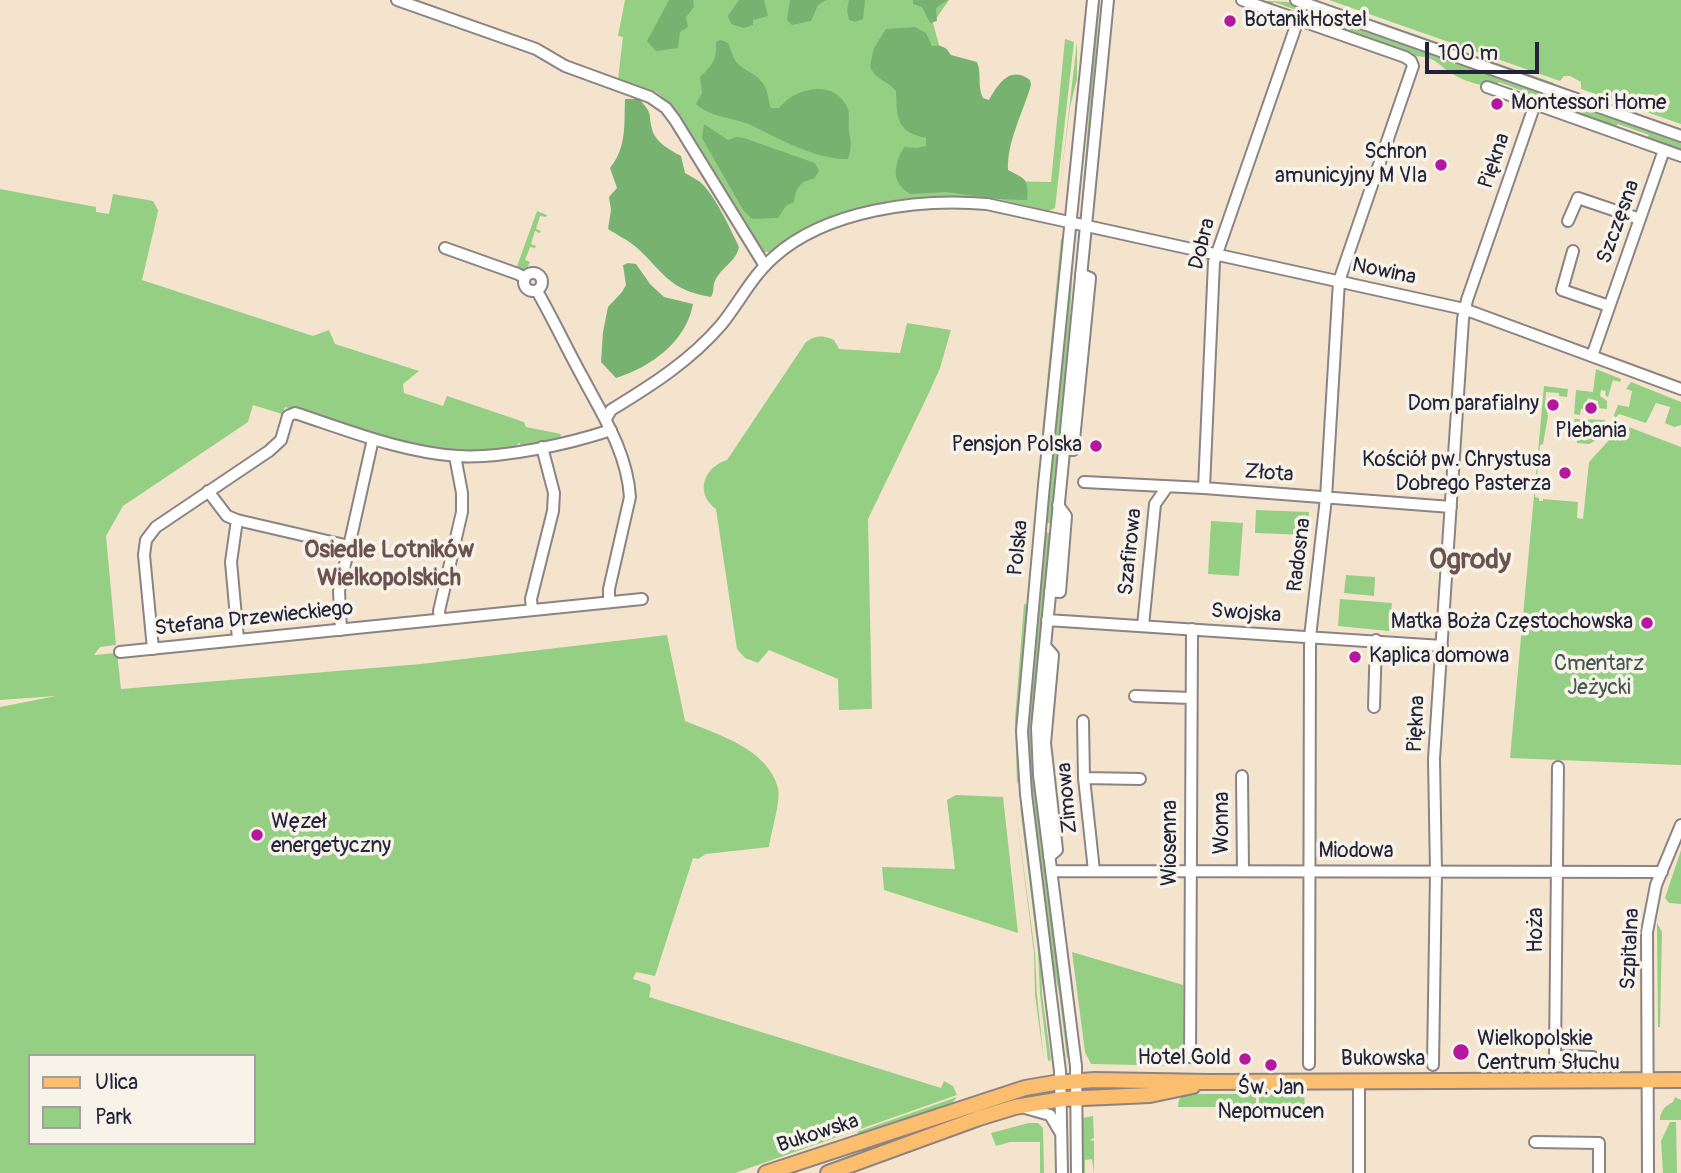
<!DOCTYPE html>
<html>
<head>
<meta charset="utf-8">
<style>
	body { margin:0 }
	#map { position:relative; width:1681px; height:1173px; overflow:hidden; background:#f4e4cd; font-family:Pangolin,sans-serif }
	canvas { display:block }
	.legend { position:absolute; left:28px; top:1054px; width:228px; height:91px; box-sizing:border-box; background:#f7f3e8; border:2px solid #a29fa3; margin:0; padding:9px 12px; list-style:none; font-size:21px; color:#22223b }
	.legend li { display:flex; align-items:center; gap:14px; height:35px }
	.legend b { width:35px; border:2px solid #a29fa3 }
	.scale { position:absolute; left:1425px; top:42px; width:114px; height:32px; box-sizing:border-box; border:4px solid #22223b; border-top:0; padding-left:9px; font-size:21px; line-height:24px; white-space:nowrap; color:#22223b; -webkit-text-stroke:5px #f7f3e8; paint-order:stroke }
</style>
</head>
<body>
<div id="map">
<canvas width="1681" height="1173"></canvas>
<ul class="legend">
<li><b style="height:9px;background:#fbbd6e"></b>Ulica</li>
<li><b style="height:19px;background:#95cf83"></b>Park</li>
</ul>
<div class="scale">100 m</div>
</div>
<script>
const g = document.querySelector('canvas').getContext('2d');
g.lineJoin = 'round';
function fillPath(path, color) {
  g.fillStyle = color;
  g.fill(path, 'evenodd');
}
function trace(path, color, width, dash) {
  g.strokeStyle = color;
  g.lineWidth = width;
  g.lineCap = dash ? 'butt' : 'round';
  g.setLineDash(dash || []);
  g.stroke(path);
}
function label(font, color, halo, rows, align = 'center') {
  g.font = font + ' Pangolin,sans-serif';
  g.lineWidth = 7;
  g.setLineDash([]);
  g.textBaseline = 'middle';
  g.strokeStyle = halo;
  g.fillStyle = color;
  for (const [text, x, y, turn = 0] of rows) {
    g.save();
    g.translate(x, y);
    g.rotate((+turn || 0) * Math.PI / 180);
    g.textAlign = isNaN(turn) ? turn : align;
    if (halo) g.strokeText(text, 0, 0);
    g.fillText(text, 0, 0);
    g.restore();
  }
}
fillPath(new Path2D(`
	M625 0H949L933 23 939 45 947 49 1002 181 1051 182 1065 39 1074 42 1055 208 1049 211 998 199 957 196 875 204 837 215 788 238 770 252H764L671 104 656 92 618 79 623 37 618 36Z
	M1098 0H1100L1084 198 1082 197C1088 132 1092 66 1098 0Z
	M1247 0 1288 2 1550 94 1544 104 1526 98 1528 93 1499 82 1496 87C1483 86 1470 83 1458 77 1438 67 1438 56 1413 56L1294 16 1296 10 1274 2 1271 8Z
	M1329 0H1681V124L1581 89V82L1570 76H1564L1560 81Z
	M1374 20 1554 83 1553 86 1374 23Z
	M1077 42V79L1070 107 1059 195Z
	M1556 96 1681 140V153L1645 140 1649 135 1618 124 1613 129 1576 116 1580 111 1554 102Z
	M0 189 96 207V212L109 214 113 194 153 201 158 210 157 216 142 280 313 336 329 330 335 344 419 371 403 384 404 393 443 406 447 396 524 422 526 427 561 434 560 439 521 448 520 443 517 444 518 449 450 452 449 448 438 447V451L339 425 285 407 282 414 253 405 248 422 123 506 106 536 116 645 100 647 94 655 117 653 121 689 421 664 667 635 685 721C717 734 768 749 778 788 781 801 771 832 769 847L706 854 698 859 693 858 655 976 636 972 633 979 649 984 651 988 649 997 941 1088 944 1081 953 1086 957 1095 735 1173H0V707L56 696 0 700ZM30 1056H254V1143H30Z
	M537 211 547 215 546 217 540 216 536 229 541 231 540 233 535 231 531 244 536 246 535 248 530 247 525 260 530 262 527 268 521 271 516 269Z
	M1061 239 1064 240 1043 447 1040 454Z
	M1074 241 1069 339 1051 523H1046Z
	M907 323 951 330 940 368 928 395 868 519 872 709 839 710 838 679 769 650 758 663 745 658 737 649 716 509C694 493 704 467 727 460L806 342C816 335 823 335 834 340L839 349 900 353Z
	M1596 369 1621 379 1620 382 1613 380 1608 397 1605 395 1606 391 1601 390 1600 396 1607 401V409L1597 408 1598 401 1588 398 1584 409H1581L1580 415 1574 414 1576 390 1593 392Z
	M1631 382 1681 402V425L1674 427 1665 423 1670 407 1656 403 1646 423 1619 414 1615 418 1614 415 1618 405 1629 407 1632 391 1626 389Z
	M1544 386 1568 389 1567 397 1559 396V393L1546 392 1545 404 1548 416 1543 444 1540 445 1535 497 1539 498V501H1543V499L1578 502 1577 518 1583 519 1589 462 1621 427 1626 426 1681 447V765L1510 758Z
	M1574 419 1605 420 1600 438 1589 444 1577 443Z
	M1256 510 1309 512 1308 535 1255 533Z
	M1211 521 1243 523 1239 576 1208 574Z
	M1045 532 1050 533 1031 743 1070 1058H1067L1059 993 1051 956 1029 773 1027 723Z
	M1346 575 1375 577 1374 596 1344 593Z
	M1340 599 1392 603 1389 631 1338 626Z
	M1024 604H1028L1017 721 1019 779 1017 784 1015 720Z
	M956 795 1003 797 1018 933 884 890 882 867 955 869 947 800Z
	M1015 803 1035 953 1037 995 1044 1061 1035 995 1034 953Z
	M1020 806 1023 813 1041 952 1042 994 1051 1060 1048 1061 1040 994 1038 952Z
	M1681 850V904L1669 903 1665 898Z
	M1657 923 1662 932 1660 1027H1658Z
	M1072 952 1183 985V1066L1091 1064 1085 1052Z
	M1187 1094H1256V1107H1178L1179 1099Z
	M1259 1094H1304L1305 1107H1259Z
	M957 1097 952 1103 860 1135 857 1132Z
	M1675 1097 1681 1100V1120H1660C1660 1111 1665 1106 1673 1102Z
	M1093 1116 1094 1138 1090 1140 1094 1141V1173L1092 1159 1085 1160V1173H1082L1083 1118Z
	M1670 1122H1676L1677 1173H1663L1661 1141Z
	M1029 1123H1038L1043 1128 1044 1173H1040V1142H1010L996 1146 991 1133Z`), '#95cf83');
fillPath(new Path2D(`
	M669 0H693L694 7 686 17 688 27 680 32 678 48 656 51 647 41Z
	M739 0H764L768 16 753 20V25L744 28 731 24 728 16Z
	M790 0H826L818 5 811 21 792 25 787 20Z
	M849 0H865L863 19 855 22 849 20 847 10Z
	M913 0H948L936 8 937 21 930 23 922 7 913 4Z
	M915 27 926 33 932 46C941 45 946 47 951 55L977 62C982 74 977 86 983 98L989 100C998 84 1010 65 1030 80L1031 85C1023 113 1007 141 1008 170 1025 179 1029 178 1027 200L998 199 946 192 910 194C889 181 895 164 904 147L917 148 926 146V138C896 132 897 118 896 91 887 80 875 80 870 66L874 48 886 29Z
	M721 40 728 43C731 49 733 59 738 64 745 71 755 73 761 81 769 90 767 98 771 108H779C795 87 836 78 848 109 850 116 848 124 849 131 851 142 852 148 848 159 817 160 779 139 751 125 733 117 711 118 696 104L702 93 700 77C713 65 717 59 716 42Z
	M625 99H639C653 114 648 112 652 129 655 142 670 150 681 156L685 173C690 176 696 179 700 182 714 193 731 230 739 247 736 262 721 267 715 281 712 287 715 291 711 297 668 290 664 272 636 247 628 240 617 235 608 229L611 210 609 197 617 188 610 168C627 147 624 124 625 99Z
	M704 124 728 140 736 137 744 138 815 163 819 171 814 179C800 180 795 190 794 202L786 206 778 218 752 219 743 210 702 138Z
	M628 263 636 264 650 284 664 297 693 304C686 342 651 367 616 378L601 362 603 332 608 307 622 292 626 285 623 265Z`), '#78b271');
const minor = new Path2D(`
	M397 0 536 49 565 66 650 97 666 108 675 120 765 266
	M1242 0 1405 57 1411 61 1413 66 1339 281 1326 498 1310 637 1309 1064
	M1296 0 1681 136
	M1487 87 1681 156
	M1568 221 1578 198 1640 219
	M445 248 518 274 525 278
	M1573 251 1562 290 1609 306
	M524 282a9 9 0 1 1 18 0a9 9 0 1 1-18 0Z
	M537 291C553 319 567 349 583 378 603 416 627 452 630 497L609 589V602
	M1592 356 1664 150
	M607 417 611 410C652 385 690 361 721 325 739 303 752 276 774 257 826 210 919 198 987 204L1464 309 1681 389
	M1064 449 1073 450 1090 278 1081 274
	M1084 482 1204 488 1451 507
	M1204 488 1214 262 1298 20
	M208 491 227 516 237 520 349 546
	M237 520 231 562 238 639
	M1050 591 1060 592 1066 516 1058 505
	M532 610 531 599 553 511 554 493 542 447
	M440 619 439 611 462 512V493L455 456
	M1047 620 1442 646
	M1143 626 1155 504 1167 487
	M341 630 339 591 373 439
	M1045 646 1053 655 1045 743 1057 850 1049 857
	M153 649 144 555 146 540 156 527 269 451 281 440 288 416 295 413C347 430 401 452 457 456 501 459 569 444 611 430
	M120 652 642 599
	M1135 696 1191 698
	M1374 707 1376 640
	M1083 721 1084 778 1094 871
	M1558 767 1555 1056 1593 1057
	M1242 776 1243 870
	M1084 778 1140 779
	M1051 871 1662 872
	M1190 1057 1192 629
	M1433 1065 1436 872 1434 759 1463 319 1467 300 1535 104
	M1359 1081V1173
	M1025 1108 1050 1115 1060 1132
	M1535 1142 1599 1143V1173
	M1062 1173 1060 1071 1026 794 1022 731 1044 485 1093 0
	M1077 1173 1076 1066 1039 775 1037 728 1108 0
	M1648 1173 1647 932 1656 885 1681 825`);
const major = new Path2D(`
	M766 1173 1025 1088 1054 1083 1095 1080 1211 1082 1681 1080
	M828 1173 979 1118 1015 1107 1062 1099 1150 1095 1193 1086`);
trace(minor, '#8b8384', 14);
trace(major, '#8b8384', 18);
trace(minor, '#fff', 10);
trace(major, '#fbbd6e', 14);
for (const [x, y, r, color] of [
	[1230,21,7,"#b5179e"],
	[1497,104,7,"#b5179e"],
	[1441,165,7,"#b5179e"],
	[1553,405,7,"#b5179e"],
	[1591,408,7,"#b5179e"],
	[1096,446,7,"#b5179e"],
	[1565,473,7,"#b5179e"],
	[1647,623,7,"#b5179e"],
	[1355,657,7,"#b5179e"],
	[257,835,7,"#b5179e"],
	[1461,1052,9,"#b5179e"],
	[1245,1059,7,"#b5179e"],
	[1271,1065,7,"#b5179e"]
]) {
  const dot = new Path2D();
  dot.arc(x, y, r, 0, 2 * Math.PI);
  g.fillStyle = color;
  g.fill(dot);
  trace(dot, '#f7f3e8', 2.5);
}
label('21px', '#22223b', '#f7f3e8', [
	["BotanikHostel",1244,21,"left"],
	["Montessori Home",1511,104,"left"],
	["Schron",1427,153],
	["amunicyjny M VIa",1427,177],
	["Dom parafialny",1539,405],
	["Plebania",1591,432,"center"],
	["Pensjon Polska",1082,446],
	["Kościół pw. Chrystusa",1551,461],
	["Dobrego Pasterza",1551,485],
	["Matka Boża Częstochowska",1633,623],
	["Kaplica domowa",1369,657,"left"],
	["Węzeł",271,823,"left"],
	["energetyczny",271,847,"left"],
	["Wielkopolskie",1477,1040,"left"],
	["Centrum Słuchu",1477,1064,"left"],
	["Hotel Gold",1231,1059],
	["Św. Jan",1271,1089,"center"],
	["Nepomucen",1271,1113,"center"]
], 'right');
label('21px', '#22223b', '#f7f3e8', [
	["Piękna",1495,161,-71],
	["Szczęsna",1619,222,-70],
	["Dobra",1203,244,-76],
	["Nowina",1384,272,12],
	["Złota",1269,474,4],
	["Polska",1019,548,-84],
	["Szafirowa",1131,552,-84],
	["Radosna",1300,555,-83],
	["Swojska",1246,614,4],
	["Stefana Drzewieckiego",254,619,-6],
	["Piękna",1417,724,-87],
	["Zimowa",1068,798,-95],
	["Wonna",1223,823,-90],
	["Wiosenna",1171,843,-90],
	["Miodowa",1356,852],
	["Hoża",1537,930,-90],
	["Szpitalna",1631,949,-87],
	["Bukowska",1383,1060],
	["Bukowska",818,1134,-18]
]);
label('21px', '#445651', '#f7f3e8', [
	["Cmentarz",1599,665],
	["Jeżycki",1599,689]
]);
label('bold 24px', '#6b5251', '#f7f3e8', [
	["Osiedle Lotników",389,551],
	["Wielkopolskich",389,579]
]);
label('bold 28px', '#6b5251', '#f7f3e8', [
	["Ogrody",1470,561]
]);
</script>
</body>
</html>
